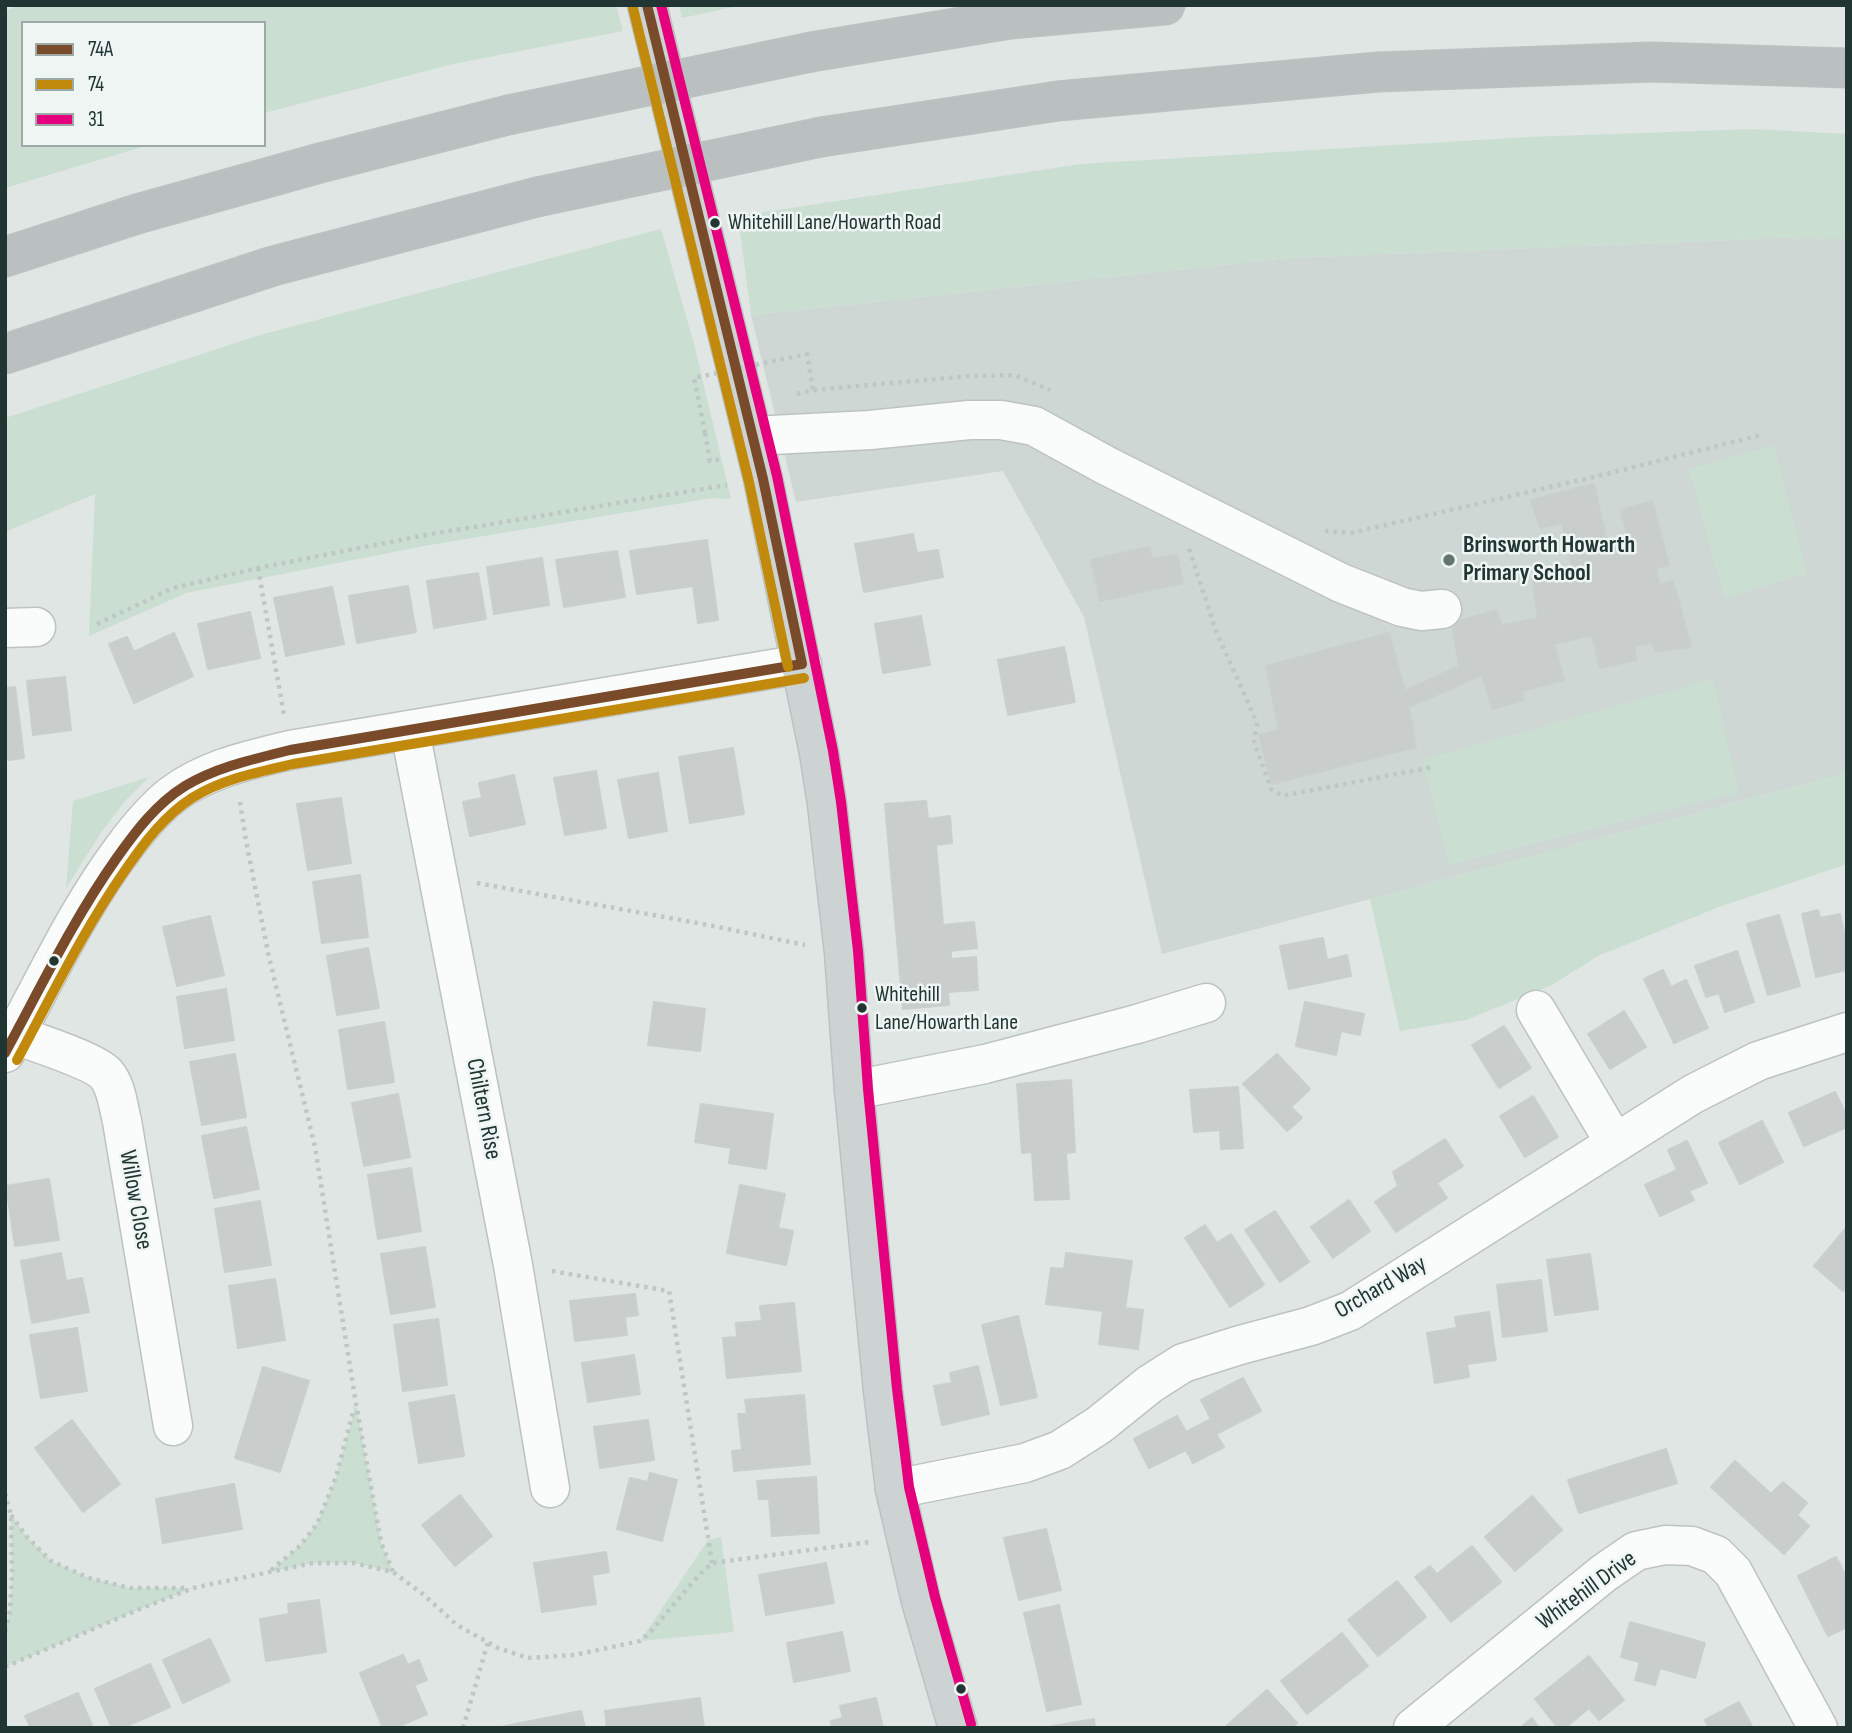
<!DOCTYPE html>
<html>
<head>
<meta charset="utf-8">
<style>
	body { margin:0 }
	#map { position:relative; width:1852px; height:1733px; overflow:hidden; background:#e0e6e4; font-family:"Sofia Sans Condensed",sans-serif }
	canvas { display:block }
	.frame { position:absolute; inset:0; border:7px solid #213633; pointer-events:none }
	.legend { position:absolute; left:21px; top:21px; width:245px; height:126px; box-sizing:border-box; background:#eef5f2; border:2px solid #9ca9a6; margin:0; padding:9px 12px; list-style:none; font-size:21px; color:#213633 }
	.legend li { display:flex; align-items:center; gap:14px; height:35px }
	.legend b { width:35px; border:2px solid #9ca9a6 }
</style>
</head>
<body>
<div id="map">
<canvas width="1852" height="1733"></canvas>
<div class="frame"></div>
<ul class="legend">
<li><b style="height:9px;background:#7a4b2a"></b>74A</li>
<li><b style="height:9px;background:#c28a0d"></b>74</li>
<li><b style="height:9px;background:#e5007d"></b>31</li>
</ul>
</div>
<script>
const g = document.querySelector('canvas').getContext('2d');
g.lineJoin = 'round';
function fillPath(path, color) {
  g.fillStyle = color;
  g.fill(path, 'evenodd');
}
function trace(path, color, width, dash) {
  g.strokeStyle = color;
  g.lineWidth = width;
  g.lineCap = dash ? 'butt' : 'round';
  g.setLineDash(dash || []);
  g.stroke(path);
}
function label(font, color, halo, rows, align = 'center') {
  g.font = font + ' "Sofia Sans Condensed",sans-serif';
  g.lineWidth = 5;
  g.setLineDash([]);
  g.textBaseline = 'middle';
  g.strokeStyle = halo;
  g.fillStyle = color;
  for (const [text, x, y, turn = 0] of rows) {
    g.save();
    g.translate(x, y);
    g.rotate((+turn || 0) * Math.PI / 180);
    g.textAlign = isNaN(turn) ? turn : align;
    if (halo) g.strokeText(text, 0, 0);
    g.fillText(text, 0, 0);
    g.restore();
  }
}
fillPath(new Path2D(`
	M1781 238 1847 239V773L1162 954 1084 617 1003 471 796 502 751 315 1289 258Z`), '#ced7d4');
fillPath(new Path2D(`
	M19 5H616L623 31 453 64 264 113V23H23V145H149L5 188V11Z
	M679 5H743L682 18Z
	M1753 129 1847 134V239L1781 238 1289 258 751 315 738 216 1081 164 1528 137Z
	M661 229 694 344 731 499 713 498 424 546 186 593 89 636 95 494 5 532V418L260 335Z
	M1774 445 1807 574 1724 598 1689 469Z
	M1713 679 1739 793 1449 865 1422 760Z
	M1847 773V864L1719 907 1598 956 1552 985 1466 1020 1400 1031 1370 899Z
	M149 777 124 802 101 833 66 888 73 801Z
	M356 1404 381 1542 393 1572 354 1563H314L269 1572 300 1546 317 1524 336 1477Z
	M11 1515 27 1537 51 1561 89 1578 130 1588H193L135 1611 5 1667V1632L10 1611 12 1574Z
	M721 1537 734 1632 640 1641 708 1540Z`), '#caded2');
const building = new Path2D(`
	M1594 484 1607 543 1628 539 1621 510 1652 501 1669 565 1656 568 1659 585 1673 581 1691 647 1656 652 1652 643 1635 646 1636 660 1600 668 1592 635 1554 644 1564 680 1522 691 1524 700 1492 709 1482 675 1409 707 1416 747 1272 784 1259 735 1279 730 1266 666 1389 633 1405 691 1459 666 1452 623 1497 610 1501 626 1538 618 1532 577 1572 566 1562 523 1540 528 1531 500Z
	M913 534 917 553 938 550 943 577 864 592 855 544Z
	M707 540 718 620 698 623 693 586 637 594 630 551Z
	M1149 547 1152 559 1177 554 1183 583 1100 601 1091 560Z
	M617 551 625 597 564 607 556 560Z
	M542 558 549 605 494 614 487 567Z
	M478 573 486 619 434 628 427 581Z
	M408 586 416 632 357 643 349 596Z
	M332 587 344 644 286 656 274 598Z
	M250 612 260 658 208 669 198 624Z
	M921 616 930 665 883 673 875 624Z
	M174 633 193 676 134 703 109 644 127 637 134 652Z
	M1064 647 1075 702 1008 715 998 660Z
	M65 677 71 730 33 735 27 681Z
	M15 687 24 758 8 760 5 743V688Z
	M733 748 744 814 690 823 679 757Z
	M596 771 606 828 565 835 554 778Z
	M658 773 667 831 629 838 618 780Z
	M514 775 525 824 470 836 463 802 482 798 479 783Z
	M341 798 351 863 308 870 297 804Z
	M926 801 928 819 950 816 952 843 936 845 943 925 974 922 977 948 951 951V959L976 957 978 990 948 992 949 1005 903 1009 885 804Z
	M360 875 368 937 322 943 313 882Z
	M1818 910 1820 918 1840 914 1847 945V970L1816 977 1802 914Z
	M1779 915 1800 986 1768 995 1747 924Z
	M210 916 224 975 177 986 163 927Z
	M1323 938 1327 960 1347 955 1351 976 1289 989 1280 946Z
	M368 948 379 1008 337 1015 327 956Z
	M1737 951 1754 1002 1725 1012 1719 993 1706 997 1695 966Z
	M1663 970 1671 987 1686 980 1708 1028 1674 1043 1644 979Z
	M226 989 234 1040 185 1048 177 997Z
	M654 1002 705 1009 700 1051 648 1045Z
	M1305 1002 1364 1014 1360 1035 1341 1031 1336 1055 1296 1046Z
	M1624 1011 1646 1047 1610 1069 1588 1034Z
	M384 1022 394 1082 348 1089 339 1030Z
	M1504 1026 1531 1068 1499 1088 1472 1045Z
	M235 1054 246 1117 202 1125 190 1062Z
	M1277 1054 1310 1089 1291 1107 1302 1118 1287 1131 1243 1084Z
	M1071 1080 1075 1152 1066 1153 1069 1199 1035 1200 1032 1152 1022 1153 1017 1084Z
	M1238 1087 1243 1148 1221 1149 1220 1130 1194 1132 1190 1090Z
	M1835 1092 1847 1116V1127L1804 1146 1789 1113Z
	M398 1094 410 1157 364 1166 352 1103Z
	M1533 1096 1558 1137 1525 1157 1500 1116Z
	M701 1104 773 1114 766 1169 729 1163 731 1148 695 1142Z
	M1762 1121 1783 1162 1740 1184 1719 1143Z
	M246 1127 259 1189 214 1198 202 1136Z
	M1445 1139 1463 1166 1437 1183 1447 1198 1396 1232 1375 1202 1398 1186 1393 1172Z
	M1687 1141 1707 1183 1689 1191 1694 1200 1660 1216 1645 1185 1677 1170 1668 1150Z
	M411 1168 421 1231 378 1239 368 1175Z
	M49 1179 59 1240 15 1246 6 1186Z
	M740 1185 785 1194 778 1228 793 1231 786 1265 727 1253Z
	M1349 1200 1370 1231 1333 1258 1311 1227Z
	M260 1201 271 1265 225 1272 215 1209Z
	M1275 1211 1309 1262 1280 1282 1245 1230Z
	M1205 1225 1217 1243 1231 1234 1264 1285 1230 1307 1185 1238Z
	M1847 1227V1286L1843 1291 1814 1266Z
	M425 1247 435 1307 391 1314 381 1254Z
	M61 1253 66 1281 82 1278 89 1312 32 1323 21 1261Z
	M1066 1253 1132 1261 1125 1308 1143 1310 1138 1349 1099 1344 1103 1311 1046 1304 1051 1268 1064 1269Z
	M1590 1254 1598 1309 1555 1315 1547 1260Z
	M275 1279 285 1340 238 1348 229 1286Z
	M1541 1280 1547 1331 1503 1337 1497 1285Z
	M635 1294 638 1315 625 1317 627 1335 575 1341 570 1301Z
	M794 1303 801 1371 727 1378 723 1338 737 1337 736 1323 762 1321 760 1306Z
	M1489 1312 1496 1360 1467 1364 1469 1377 1435 1383 1427 1333 1457 1328 1455 1317Z
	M1018 1316 1037 1397 1001 1405 982 1325Z
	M438 1319 447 1385 403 1391 394 1325Z
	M77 1328 87 1391 41 1398 30 1335Z
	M634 1355 640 1394 588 1402 582 1363Z
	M978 1366 989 1414 942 1425 934 1386 952 1383 950 1373Z
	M263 1367 309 1381 280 1472 235 1458Z
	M1243 1378 1261 1411 1216 1434 1224 1447 1193 1463 1186 1450 1149 1468 1134 1439 1177 1416 1186 1432 1211 1419 1201 1400Z
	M454 1395 464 1456 419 1463 409 1403Z
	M804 1395 810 1464 734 1471 732 1451 742 1450 738 1414H747L745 1400Z
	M72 1420 120 1484 83 1512 35 1448Z
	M648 1420 654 1460 600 1468 594 1427Z
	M1666 1449 1677 1483 1579 1513 1568 1480Z
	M1735 1461 1771 1494 1783 1482 1807 1503 1797 1515 1809 1526 1784 1554 1711 1487Z
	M650 1473 677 1480 662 1541 617 1529 630 1478 648 1482Z
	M816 1477 819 1533 772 1536 769 1499H759L757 1481Z
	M234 1484 242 1529 163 1543 156 1499Z
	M460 1495 492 1536 455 1566 422 1525Z
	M1532 1496 1562 1530 1515 1571 1485 1537Z
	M1046 1529 1061 1590 1019 1600 1004 1538Z
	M1472 1546 1501 1582 1451 1622 1415 1577 1430 1566 1437 1574Z
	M606 1552 609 1572 592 1575 596 1604 542 1612 534 1563Z
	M1836 1557 1847 1578V1627L1828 1636 1798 1576Z
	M826 1563 834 1603 766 1615 759 1575Z
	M1397 1581 1426 1617 1378 1656 1348 1620Z
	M319 1600 326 1652 266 1661 260 1619 289 1614 288 1604Z
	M1059 1605 1081 1704 1047 1711 1024 1613Z
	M1630 1622 1705 1643 1695 1678 1660 1668 1655 1685 1635 1680 1640 1662 1621 1657Z
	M842 1632 850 1671 794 1682 787 1643Z
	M1342 1633 1368 1666 1307 1714 1281 1681Z
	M210 1639 230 1681 183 1703 163 1660Z
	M403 1655 408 1665 419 1660 427 1680 414 1685 427 1714 395 1728H383L360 1673Z
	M1589 1656 1624 1700 1599 1720 1589 1708 1565 1728H1558L1535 1699Z
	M150 1664 170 1707 122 1728H112L95 1689Z
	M1267 1690 1297 1723 1291 1728H1224Z
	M78 1693 93 1728H31L25 1716Z
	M700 1698 704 1728H607L605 1711Z
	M876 1698 883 1728H832L831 1721 843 1718 840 1706Z
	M1739 1702 1753 1728H1709L1705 1720Z
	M581 1711 585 1728H496Z
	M1532 1718 1539 1728H1520Z
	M1094 1719 1095 1728H1054L1053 1726Z`);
fillPath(building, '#c9cecd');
trace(building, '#c9cfcd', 2);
const minor = new Path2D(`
	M752 436 870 430 969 420H1001L1034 426 1107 466 1341 583 1402 607 1421 611 1442 609
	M5 628 36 627
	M410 731 513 1265 550 1488
	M1536 1010 1615 1143
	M15 1035C35 1042 94 1061 106 1074 117 1087 118 1106 122 1121L173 1426
	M5 1053C43 985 75 913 122 850 136 831 153 810 172 795 206 769 249 760 290 750L802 664
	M854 1090 985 1064 1137 1024 1206 1003
	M895 1489 1025 1463 1060 1450 1099 1425 1150 1384 1183 1363 1240 1345 1311 1326 1350 1311 1693 1094 1758 1061 1847 1032
	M1413 1728 1604 1573 1636 1551 1665 1545 1692 1546 1716 1555 1733 1572 1818 1728`);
const major = new Path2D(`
	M647 5 763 479 819 753 827 804 844 953 854 1090 883 1391 895 1489 921 1601 958 1728`);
const highway = new Path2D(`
	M811 52 1010 19 1165 5
	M821 137 1058 101 1378 72 1651 62 1847 68
	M5 257 137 214 320 163 508 115
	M5 354 273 266 537 197`);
trace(minor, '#bdc3c1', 41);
trace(major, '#bbc3c1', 41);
trace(highway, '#bbc3c1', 41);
trace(new Path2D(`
	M797 394 813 390 970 376 1014 375 1050 390
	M705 433 710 461 722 459
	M1325 531 1351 533 1598 476 1761 435
	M1189 549 1216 631 1257 723 1254 741 1271 789 1282 796 1433 767
	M258 568 284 715
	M97 624 173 588 258 568 431 534 727 485
	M240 802 246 841 269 957 315 1147 356 1404 381 1542 393 1572
	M477 883 708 925 805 945
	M552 1271 669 1291 712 1563
	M5 1493 11 1515 12 1574 10 1611 5 1632
	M11 1515 27 1537 51 1561 89 1578 130 1588H189
	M271 1570 300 1546 317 1524 336 1477 354 1408
	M5 1667 135 1611 193 1588 313 1563H354L393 1572 424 1595 457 1625 498 1648 528 1658 574 1655 640 1641 652 1630 699 1575 712 1563 870 1542
	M463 1728 488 1642`), '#bfc7c5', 4.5, [3.5, 5]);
trace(minor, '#fafbfb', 38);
trace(major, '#ccd3d2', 38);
trace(highway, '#b9c0bf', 38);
const highwayBridge = new Path2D(`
	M508 115 811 52
	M537 197 821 137`);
trace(highwayBridge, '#bbc3c1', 41, []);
trace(new Path2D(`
	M705 433 694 378 807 354 813 390`), '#bfc7c5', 4.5, [3.5, 5]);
trace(highwayBridge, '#b9c0bf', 38);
trace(new Path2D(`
	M647 5 763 479 802 664
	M5 1053C41 987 73 920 116 859 135 832 156 804 185 786 217 767 254 759 290 750L802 664`), '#7a4b2a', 10);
trace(new Path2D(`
	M633 8 749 482 788 667
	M17 1060C52 995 84 929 126 869 144 843 164 816 192 798 222 779 258 772 293 764L804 678`), '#c28a0d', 10);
trace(new Path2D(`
	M661 5 777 476 833 751 841 802 858 951 868 1089 897 1389 909 1487 935 1597 971 1724`), '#e5007d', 10);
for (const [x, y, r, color] of [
	[715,223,6,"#213633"],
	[1449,560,7,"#647471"],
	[54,961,6,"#213633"],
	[862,1008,6,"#213633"],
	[961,1689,6,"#213633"]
]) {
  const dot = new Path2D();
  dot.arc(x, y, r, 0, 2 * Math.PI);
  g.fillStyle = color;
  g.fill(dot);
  trace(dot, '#eef5f2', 2.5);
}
label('22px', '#213633', '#eef5f2', [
	["Whitehill Lane/Howarth Road",728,223],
	["Whitehill",875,995],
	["Lane/Howarth Lane",875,1023]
], 'left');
label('bold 24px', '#213633', '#eef5f2', [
	["Brinsworth Howarth",1463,546],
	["Primary School",1463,574]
], 'left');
label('24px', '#213633', '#eef5f2', [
	["Chiltern Rise",483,1109,79],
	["Willow Close",135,1200,80],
	["Orchard Way",1381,1288,-30],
	["Whitehill Drive",1587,1591,-36]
]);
</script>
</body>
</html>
